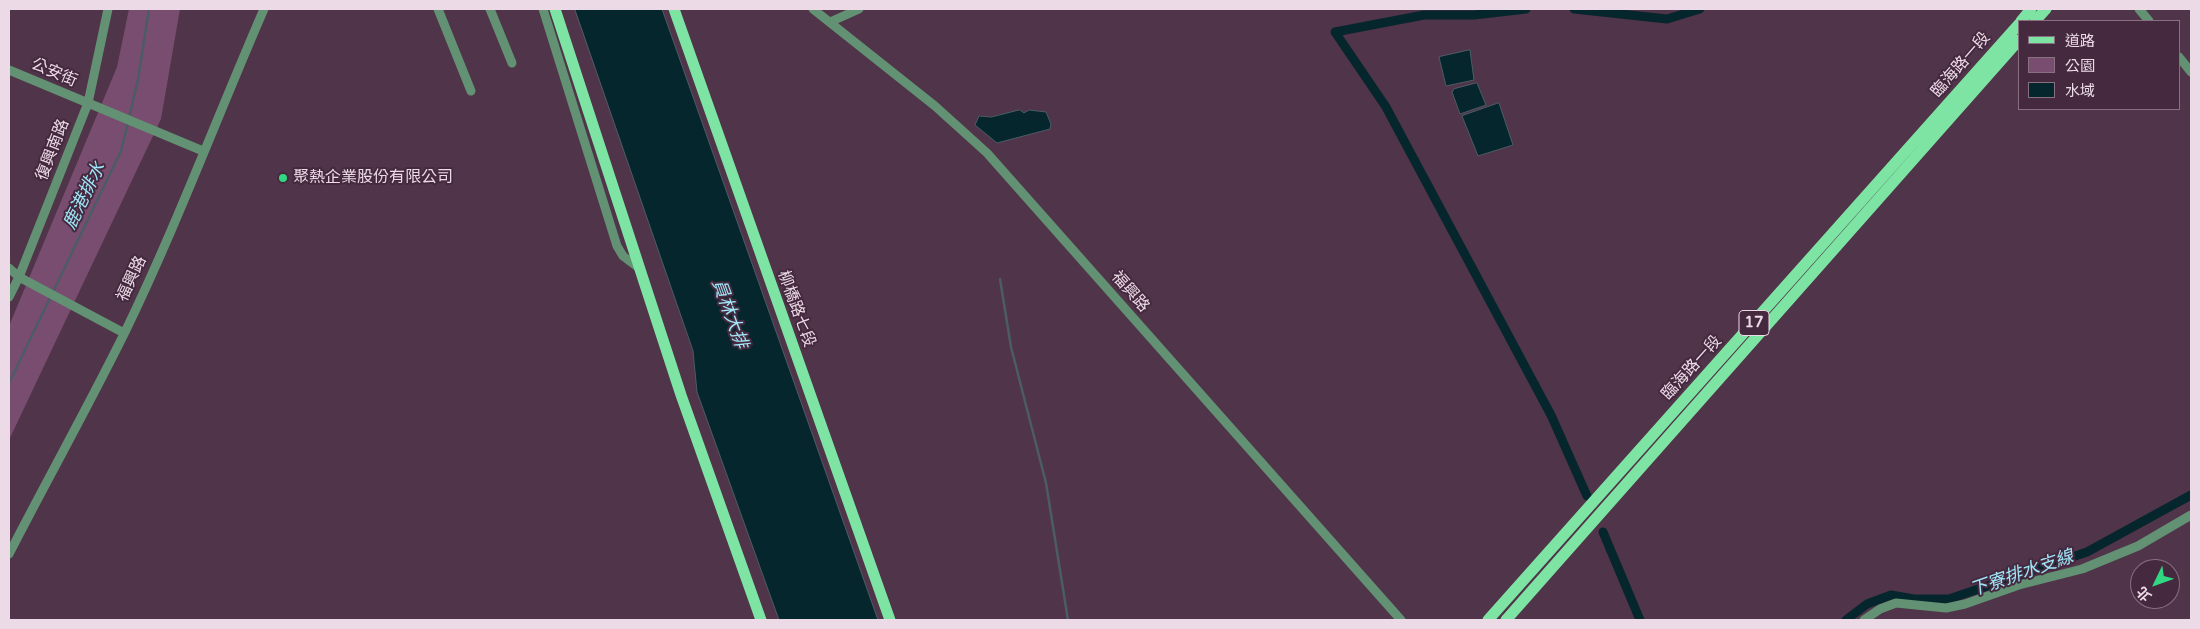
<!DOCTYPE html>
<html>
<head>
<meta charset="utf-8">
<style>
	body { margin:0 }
	#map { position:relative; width:2200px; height:629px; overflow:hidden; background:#503449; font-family:"Varela Round","Noto Sans TC",sans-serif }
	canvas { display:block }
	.frame { position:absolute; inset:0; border:10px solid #ecdae7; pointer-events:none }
	.legend { position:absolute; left:2018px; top:20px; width:162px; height:90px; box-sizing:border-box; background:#452a3f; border:1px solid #887082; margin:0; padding:6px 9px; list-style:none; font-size:15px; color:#ecdae7 }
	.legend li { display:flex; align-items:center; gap:10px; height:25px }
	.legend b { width:25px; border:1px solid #887082 }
	.north { position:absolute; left:2130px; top:559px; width:50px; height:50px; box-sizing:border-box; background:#452a3f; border:1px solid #887082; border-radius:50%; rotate:228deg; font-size:14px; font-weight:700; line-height:20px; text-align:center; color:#ecdae7 }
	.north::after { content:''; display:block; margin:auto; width:18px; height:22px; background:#31d882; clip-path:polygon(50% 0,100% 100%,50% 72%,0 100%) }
</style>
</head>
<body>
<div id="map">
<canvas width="2200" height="629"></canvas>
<div class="frame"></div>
<ul class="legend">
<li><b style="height:6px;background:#7ee4a4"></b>道路</li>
<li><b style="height:14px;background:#794d6f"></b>公園</li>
<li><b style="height:14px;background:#06262d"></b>水域</li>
</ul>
<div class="north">北</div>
</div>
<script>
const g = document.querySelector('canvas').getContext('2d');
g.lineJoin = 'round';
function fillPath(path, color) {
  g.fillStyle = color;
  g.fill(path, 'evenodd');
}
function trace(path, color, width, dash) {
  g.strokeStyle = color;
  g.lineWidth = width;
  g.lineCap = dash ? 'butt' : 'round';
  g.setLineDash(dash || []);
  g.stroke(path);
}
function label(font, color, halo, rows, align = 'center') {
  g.font = font + ' "Varela Round","Noto Sans TC",sans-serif';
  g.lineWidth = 4;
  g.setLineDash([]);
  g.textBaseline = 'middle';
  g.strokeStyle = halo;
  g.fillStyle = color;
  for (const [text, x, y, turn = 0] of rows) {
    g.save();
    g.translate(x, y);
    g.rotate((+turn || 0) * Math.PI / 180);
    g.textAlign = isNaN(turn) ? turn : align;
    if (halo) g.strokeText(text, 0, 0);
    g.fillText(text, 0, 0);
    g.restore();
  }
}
fillPath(new Path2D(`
	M129 9H180L161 119 9 440V326L117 67Z`), '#794d6f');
const water = new Path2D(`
	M575 9H662L878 620H779L697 392 693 351Z
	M1470 50 1474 80 1446 86 1439 57Z
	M1477 83 1486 105 1460 114 1452 92 1454 89Z
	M1499 103 1513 145 1478 156 1462 116Z
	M1020 110 1024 113 1029 110 1046 112 1051 124 1050 129 997 143 975 125 979 116 991 117Z`);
fillPath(water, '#06262d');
trace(water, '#4b5c65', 1);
trace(new Path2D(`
	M129 118 138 79 149 9
	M1000 279 1011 347 1046 483 1068 620
	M9 383 121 151 128 123`), '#4b5c65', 2.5);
trace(new Path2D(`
	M1526 9 1474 15H1424L1335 32 1386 107 1551 415 1587 496
	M1574 9 1667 19 1700 9
	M1603 532 1640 620
	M1846 620 1867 604 1891 595 1914 599H1949L2087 552 2191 495`), '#06262d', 9);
trace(new Path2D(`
	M438 9 471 91
	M490 9 512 63
	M543 9 617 246 623 256 639 268
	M813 9 935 106 987 153 1401 620
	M2139 9 2149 21
	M830 22 859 9
	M2179 57 2191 72
	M9 70 203 151
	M9 268 19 277 124 333
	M9 297 19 277 88 103 108 9
	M9 554C47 480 88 407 125 332 176 227 217 117 264 9
	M1864 620 1880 609 1896 603 1946 608 1965 604 2019 585 2082 569 2138 546 2191 515`), '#629273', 9);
trace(new Path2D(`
	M555 9 681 395 761 620
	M674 9 890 620
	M2021 21 2031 9
	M2035 21 2046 9
	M1488 620 2019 24
	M1506 620 2019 40`), '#7ee4a4', 11);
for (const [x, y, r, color] of [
	[283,178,5,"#31d882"]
]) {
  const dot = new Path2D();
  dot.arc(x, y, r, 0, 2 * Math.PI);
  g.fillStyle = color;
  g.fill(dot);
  trace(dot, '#452a3f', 2);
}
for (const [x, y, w] of [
	[1754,323,30]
]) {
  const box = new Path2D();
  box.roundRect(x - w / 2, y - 12.5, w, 25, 4);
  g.fillStyle = '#452a3f';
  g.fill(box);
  trace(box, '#ecdae7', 1);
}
label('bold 15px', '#ecdae7', null, [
	["17",1754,323]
]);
label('16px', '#ecdae7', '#452a3f', [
	["臨海路一段",1961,65,-49],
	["公安街",54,73,23],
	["復興南路",53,150,-69],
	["福興路",132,279,-65],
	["福興路",1130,292,49],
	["柳橋路七段",796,309,70],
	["臨海路一段",1692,368,-48]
]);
label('16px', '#ecdae7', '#452a3f', [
	["聚熱企業股份有限公司",293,178]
], 'left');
label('italic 18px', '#9ee6f8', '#452a3f', [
	["鹿港排水",85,196,-64],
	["員林大排",729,314,70],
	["下寮排水支線",2022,574,-19]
]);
</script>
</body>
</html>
